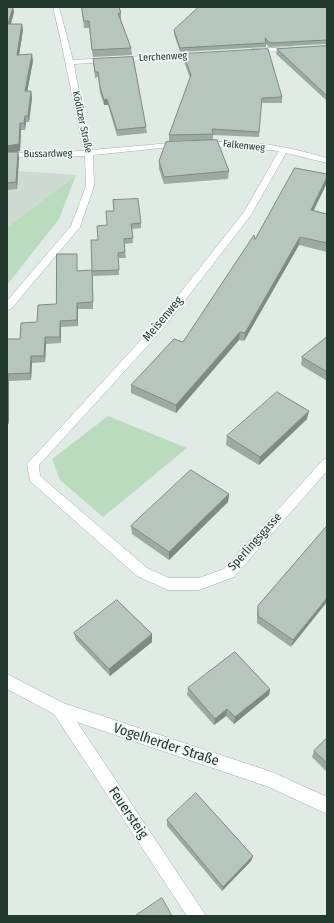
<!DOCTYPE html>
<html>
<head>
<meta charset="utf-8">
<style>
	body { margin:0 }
	#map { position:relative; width:334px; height:923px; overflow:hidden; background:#e1ebe5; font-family:"Fira Sans Condensed",sans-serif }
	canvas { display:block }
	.frame { position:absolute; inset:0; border:8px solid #223a30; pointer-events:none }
</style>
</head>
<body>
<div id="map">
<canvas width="334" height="923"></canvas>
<div class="frame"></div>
</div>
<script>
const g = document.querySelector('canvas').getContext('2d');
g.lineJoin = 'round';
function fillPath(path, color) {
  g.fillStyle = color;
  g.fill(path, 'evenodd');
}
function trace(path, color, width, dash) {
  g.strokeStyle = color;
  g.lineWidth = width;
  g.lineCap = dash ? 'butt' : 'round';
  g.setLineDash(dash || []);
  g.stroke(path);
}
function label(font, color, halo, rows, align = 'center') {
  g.font = font + ' "Fira Sans Condensed",sans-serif';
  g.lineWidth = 3.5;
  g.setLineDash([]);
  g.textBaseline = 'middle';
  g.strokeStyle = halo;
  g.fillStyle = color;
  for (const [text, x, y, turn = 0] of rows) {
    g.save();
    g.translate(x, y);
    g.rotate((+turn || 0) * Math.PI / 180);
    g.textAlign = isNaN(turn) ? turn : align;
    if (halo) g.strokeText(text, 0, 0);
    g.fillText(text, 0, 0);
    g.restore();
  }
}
fillPath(new Path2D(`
	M7 171 37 172 76 175 7 227Z`), '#cfdad3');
fillPath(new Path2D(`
	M76 175 59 219 7 285V227Z
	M108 416 187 448 103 517 60 480 52 459Z`), '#badbbe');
const street = new Path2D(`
	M53 7H59L73 60 198 53 201 55 198 57 74 64 81 105 92 150 181 142 185 144 181 146 93 155 94 186 80 227 11 309 7 310V301L71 226 86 186 85 156 7 157V153L84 151C73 103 65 55 53 7Z
	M292 47 294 48V50L252 53 249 51 252 49Z
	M199 142H233L265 144 297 150 327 158V163L286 153 251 215 162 330 39 465 40 476 147 568 169 578H199L224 569 323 460 327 458V471L234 577 199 590H168L137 576 30 481 27 464 154 326 244 212 279 151 249 148 202 146H199Z
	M7 674 63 703 272 772 327 797V814L269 787 77 722 206 916H187L54 714 7 689Z`);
trace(street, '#a4b2ab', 1);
fillPath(street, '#fff');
fillPath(new Path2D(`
	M7 7H13L14 12 11 24 23 30 19 55 33 61 27 91H31L32 98 29 122H26L25 130H21L20 151 17 152H18L19 158 17 189 7 190Z
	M82 7H119L121 13V20L131 48 132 55 93 57 89 28H84Z
	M327 7V44L269 47 266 44V47L180 52 174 34V30Z
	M327 46V101L276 54 277 49Z
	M183 54 282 97V103H261L259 137 213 135V140L169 141V135L190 78 183 59Z
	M93 59 146 127 147 133 117 136 108 105H104L100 93 98 77 95 78Z
	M159 161 229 171 228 179 164 184 159 169Z
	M113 200 141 223V228L132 229 133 243 124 244 126 258H118L119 275 93 276 92 271 98 240 107 225 114 211Z
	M313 210 327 214V252L299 245 244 341 239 340 176 413 131 393V385L183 342 255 239Z
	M77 254V271L93 276V309H78V326L61 327V343L46 344 45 362 32 363 31 380 9 381V424L7 425V339H20L56 304Z
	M327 337V381L301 365 302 357Z
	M307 419 259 465 226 445 227 436Z
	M229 494 228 502 169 560 132 534 131 526Z
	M327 526 291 647 257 623V614L258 606Z
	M74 633 152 642 110 676 76 640Z
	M188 688 270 689 269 695 234 724 226 716 214 725 187 695Z
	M327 738V772L312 757 314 751Z
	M167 820 253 856 251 861 222 891 167 826Z`), '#9da9a3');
fillPath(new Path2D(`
	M13 7 14 12 9 30 8 24Z
	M22 24 23 30 18 61 17 55Z
	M32 54 33 61 26 98 25 91Z
	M31 91 32 98 29 122 28 116Z
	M107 99 108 105H104V100Z
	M25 116 26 122 25 130 24 123Z
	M20 123 21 130 20 151 7 153V146Z
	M18 152 19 158 17 189 16 182Z
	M327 177V183L310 218 311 210Z
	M300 237 299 245 244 341 245 333Z
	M77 303 78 309V326L77 320Z
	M60 321 61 327V343L60 337Z
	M240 332 239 340 176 413V405Z
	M45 337 46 344 45 362 44 356Z
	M31 356 32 363 31 380 30 373Z
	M8 374 9 381V424L7 418Z
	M309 411 307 419 259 465 260 457Z
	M229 494 228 502 169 560V552Z
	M327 598V602L291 647 293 640Z
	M152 634V642L110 676 109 669Z
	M270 689 269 695 234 724 235 717Z
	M227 709 226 716 214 725 215 719Z
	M253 856 251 861 222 891 223 887Z`), '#7f8a84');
const building = new Path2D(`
	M7 7H13L8 24H22L17 55 32 54 25 91H31L28 116H25L24 123H20L19 144 7 146Z
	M82 7H119L121 13H118L131 48 92 50 89 21H84Z
	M199 7H327V40L270 43 265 38 266 43 180 48 174 30Z
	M327 46V96L277 49Z
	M268 49 282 97 262 98 259 132 212 129 213 134 169 135 191 75 183 54Z
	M133 57 146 127 117 130 107 99 104 100 100 87 98 72H95L93 59Z
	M217 140 229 171 164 177 159 161 166 142Z
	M7 152H18L16 182 7 183Z
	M295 168 327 174V177L311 210 327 214V243L300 237 245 333 240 332 176 405 131 385 174 339 183 342 254 235 255 239Z
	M138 199 141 223 131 224 133 238 124 239 125 252 118 253 119 270 92 271 91 240H98L97 226 107 225 106 211H114L113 200Z
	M57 254H77V271L92 270 93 302 77 303V320L60 321V337H45L44 356H31L30 373 8 374 7 418V339H20L21 323 37 322 38 305 56 304Z
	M327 337V372L302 357Z
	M277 392 309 411 260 457 227 436Z
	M191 470 229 494 169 552 131 526Z
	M327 526V598L293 640 258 616V606Z
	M117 600 152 634 109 669 74 633Z
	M235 652 270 689 235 717 227 709 215 719 188 688Z
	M327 738V763L314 751Z
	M196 793 253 856 223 887 167 820Z
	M162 898 172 916H135Z`);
fillPath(building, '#b6c5bd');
trace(building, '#7f8a84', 1);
label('10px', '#223a30', '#f1f7f3', [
	["Lerchenweg",163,57,-3],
	["Köditzer Straße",82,122,78],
	["Falkenweg",244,146,6],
	["Bussardweg",48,154,-1]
]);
label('12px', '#223a30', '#f1f7f3', [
	["Meisenweg",163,319,-50],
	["Sperlingsgasse",255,542,-48]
]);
label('14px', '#223a30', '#f1f7f3', [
	["Vogelherder Straße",166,745,18],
	["Feuersteig",128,813,56]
]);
</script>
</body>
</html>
